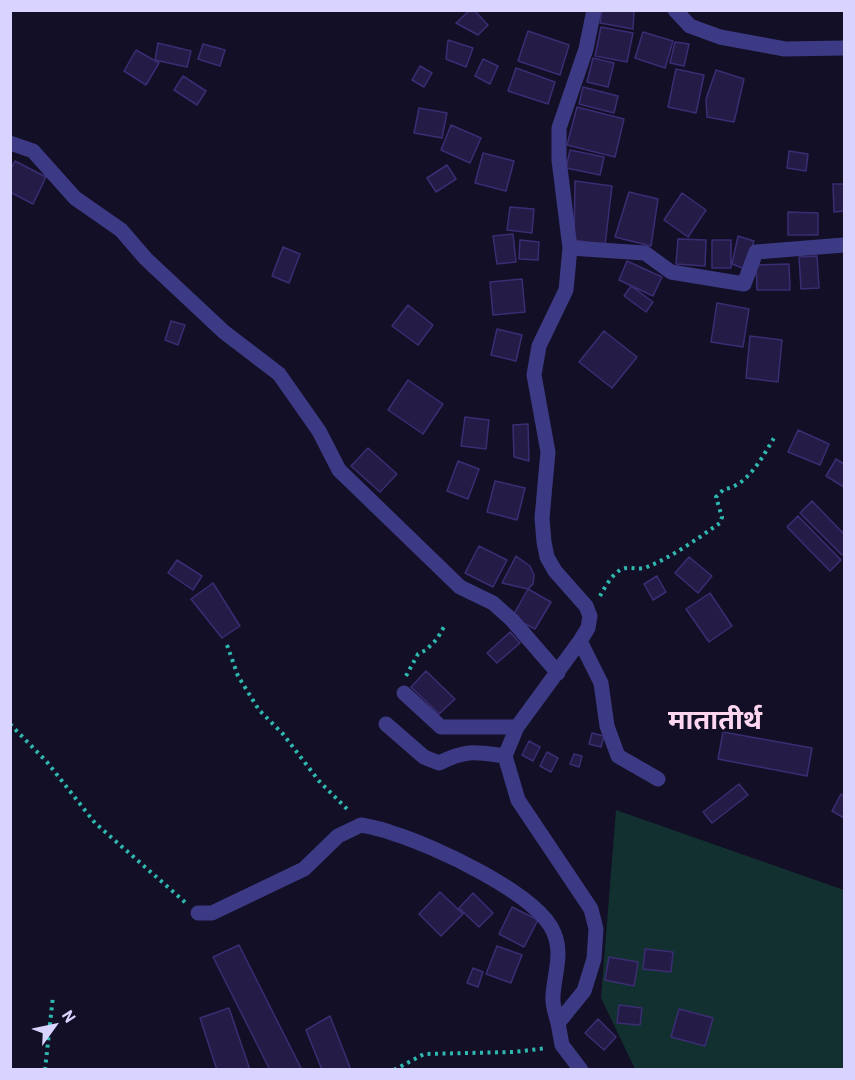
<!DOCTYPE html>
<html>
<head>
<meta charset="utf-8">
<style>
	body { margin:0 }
	#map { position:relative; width:855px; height:1080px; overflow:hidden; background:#130f26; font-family:Barlow,sans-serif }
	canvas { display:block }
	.frame { position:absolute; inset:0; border:12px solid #d9d4ff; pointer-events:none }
	.north { position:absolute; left:24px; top:996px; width:60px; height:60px; -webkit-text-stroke:4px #130f26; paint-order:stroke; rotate:57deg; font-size:16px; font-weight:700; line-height:24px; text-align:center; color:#d9d4ff }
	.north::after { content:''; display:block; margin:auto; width:21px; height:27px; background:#d9d4ff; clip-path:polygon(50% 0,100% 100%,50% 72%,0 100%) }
</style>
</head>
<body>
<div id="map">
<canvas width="855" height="1080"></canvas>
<div class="frame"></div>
<div class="north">N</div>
</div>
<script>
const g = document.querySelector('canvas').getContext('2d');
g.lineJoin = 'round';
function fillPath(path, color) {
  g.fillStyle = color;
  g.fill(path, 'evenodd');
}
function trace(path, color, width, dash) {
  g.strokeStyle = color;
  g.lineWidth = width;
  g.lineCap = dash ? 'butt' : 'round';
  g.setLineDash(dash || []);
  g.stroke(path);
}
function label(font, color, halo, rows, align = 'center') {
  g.font = font + ' Barlow,"Noto Sans Devanagari",sans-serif';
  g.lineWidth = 5;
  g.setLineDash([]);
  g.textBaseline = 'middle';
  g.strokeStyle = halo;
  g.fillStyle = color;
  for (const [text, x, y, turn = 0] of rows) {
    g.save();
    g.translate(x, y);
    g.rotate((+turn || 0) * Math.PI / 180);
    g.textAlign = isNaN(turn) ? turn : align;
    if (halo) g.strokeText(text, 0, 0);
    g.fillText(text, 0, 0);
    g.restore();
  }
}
fillPath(new Path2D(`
	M616 810 844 890V1069H635L601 998Z`), '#12302f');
const building = new Path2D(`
	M470 10H474L488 25 478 35 456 23Z
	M602 10H634L633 29 600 23Z
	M601 27 633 33 627 62 595 56Z
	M528 31 569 45 560 75 518 61Z
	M643 32 673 41 665 68 635 58Z
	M448 40 473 48 466 67 446 59Z
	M675 42 689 44 684 66 670 63Z
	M158 43 191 51 187 67 155 60Z
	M203 44 225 50 220 66 198 59Z
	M136 50 159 63 146 85 124 71Z
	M593 58 614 63 608 87 587 82Z
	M483 59 498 66 490 84 475 76Z
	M420 66 432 73 424 87 412 80Z
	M516 68 555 82 548 104 508 91Z
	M676 69 704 75 696 113 668 107Z
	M716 70 744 79 734 122 707 117 706 99Z
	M183 76 206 91 197 105 174 90Z
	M583 87 618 96 614 113 579 104Z
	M577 107 624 119 615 157 567 145Z
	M419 108 447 113 442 138 414 133Z
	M451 125 481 138 470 163 441 150Z
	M570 150 604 157 600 175 566 168Z
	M789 151 808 154 806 171 787 168Z
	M483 153 514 161 506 191 475 183Z
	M15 161 46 177 33 204 10 192V170Z
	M447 165 456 179 436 192 427 178Z
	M575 181 612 186 605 245 574 240Z
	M833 184H844V211L834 212Z
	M629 192 658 199 651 246 615 237Z
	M682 193 706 210 688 237 664 220Z
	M510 207 534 209 532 233 507 230Z
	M788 212 818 213V235H788Z
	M513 234 516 262 497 264 493 236Z
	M738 236 754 241 745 269 732 264Z
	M678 239 706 240 705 266 676 264Z
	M520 240 539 242 538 260 519 259Z
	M712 240H731V268H712Z
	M283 247 300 254 289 283 272 276Z
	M817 256 819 288 801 289 799 257Z
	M627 261 662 277 653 296 619 280Z
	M789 264 790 290H757L756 265Z
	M522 279 525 312 493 315 490 282Z
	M631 286 653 302 646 312 624 296Z
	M717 303 749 309 743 347 711 342Z
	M408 305 433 325 418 345 392 326Z
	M171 321 185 325 178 345 165 340Z
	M497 329 522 335 516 361 491 355Z
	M604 331 637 357 612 388 579 362Z
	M750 336 782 340 778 382 746 378Z
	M408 380 443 404 423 434 388 410Z
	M465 417 489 420 486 449 461 446Z
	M528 424 529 461 514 457 513 425Z
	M798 430 829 444 820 465 788 452Z
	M368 448 397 474 380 492 351 466Z
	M836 459 844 464V487L826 476Z
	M458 461 479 469 468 499 447 491Z
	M495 481 525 488 517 520 487 512Z
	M812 501 844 534V553L842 555 800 513Z
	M798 516 841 560 830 571 787 527Z
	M479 546 507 560 493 587 465 573Z
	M516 556 530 566 534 575 533 584 528 589 502 583Z
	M689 557 712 576 698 593 675 573Z
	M177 560 202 576 193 590 168 573Z
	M657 576 666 592 653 600 644 584Z
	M213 583 240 626 222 638 191 599Z
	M528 589 551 602 535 629 512 617Z
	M710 593 732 626 709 642 686 609Z
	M510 632 520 643 497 663 487 653Z
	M426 671 455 699 439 714 411 687Z
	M723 732 812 748 807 776 718 759Z
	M592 733 604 736 601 747 589 744Z
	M529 741 540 747 533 761 522 755Z
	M547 752 558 758 551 772 540 766Z
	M574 754 582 756 579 767 570 764Z
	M739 784 748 795 712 823 703 812Z
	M841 794 844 796V818L832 811Z
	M440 892 463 914 441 936 419 914Z
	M473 893 493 913 479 927 459 908Z
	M512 907 538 920 524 947 499 934Z
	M239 945 302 1070H270L213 957Z
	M497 946 522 955 511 983 486 974Z
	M645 949 673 952 671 972 643 969Z
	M609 957 638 962 634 986 605 980Z
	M473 968 483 972 478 987 467 983Z
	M619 1005 642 1008 640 1025 617 1023Z
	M229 1008 250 1070H217L200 1018Z
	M679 1009 713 1018 705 1046 671 1037Z
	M330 1016 351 1070H322L306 1030Z
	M598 1019 616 1037 604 1050 585 1033Z`);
fillPath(building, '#241b47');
trace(building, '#3b2d73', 1.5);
trace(new Path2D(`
	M600 596C605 587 611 576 620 570 628 565 637 571 647 567 672 557 697 539 720 523L722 517 716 497 724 489C747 487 763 456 774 438
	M227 645 238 676 259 710 283 734 319 781 349 811
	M406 676 418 654 426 650 437 639 445 625
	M10 724 47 762 95 823 186 903
	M45 1070 53 996
	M394 1070 424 1054 514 1052 547 1048`), '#2fb8b0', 4, [3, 4.5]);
trace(new Path2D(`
	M675 10 690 26 720 37 785 49 844 48
	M10 143 33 151 75 198 121 230 146 259 224 332 279 374 319 431 339 470 460 587 493 603 512 620 558 673
	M570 248 645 253 671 272 744 284 756 252 844 245
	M580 641 601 683 607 726 618 756 658 779
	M404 693 441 727H517
	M386 724 424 757 439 763C467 749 476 752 505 756
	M198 913H212L304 869 338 836 361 825C372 827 382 829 392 833 432 845 539 894 554 933 563 954 554 975 553 996 552 1005 556 1015 558 1023
	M581 1070 562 1045 558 1023 584 991 594 959 596 929 591 909 518 800 505 756 517 727 580 641 588 628 590 616 586 606 555 571 547 557 544 542 542 518 548 452 534 375 539 346 566 290 570 248 559 160V128L586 49 594 10`), '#3d3a85', 15);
label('bold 27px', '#ffd6f0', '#130f26', [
	["मातातीर्थ",715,720]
]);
</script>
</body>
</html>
